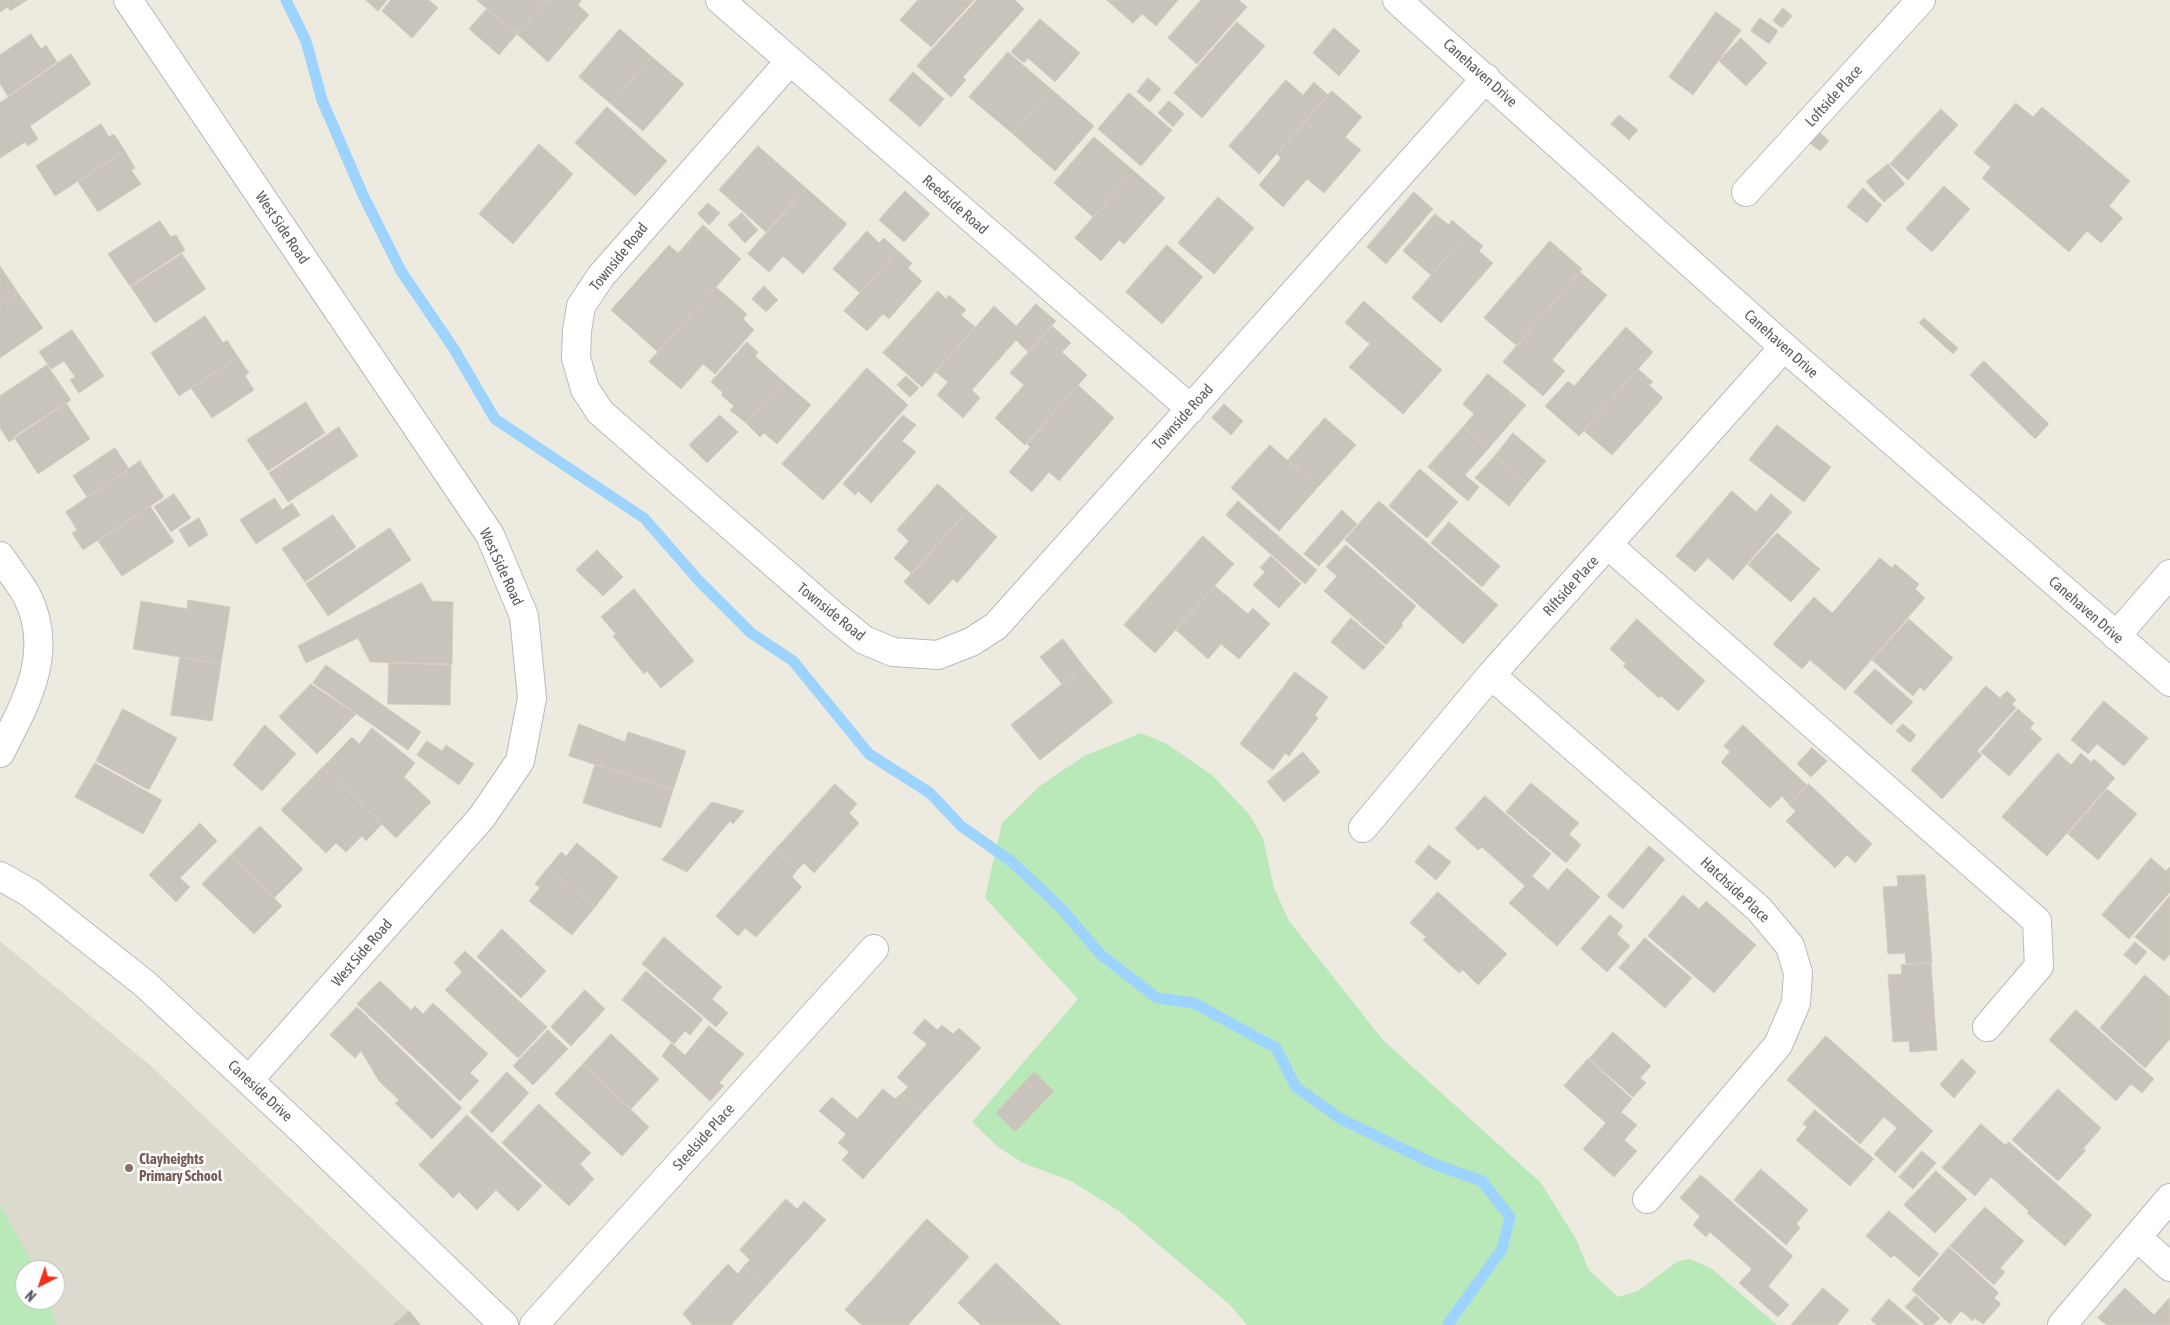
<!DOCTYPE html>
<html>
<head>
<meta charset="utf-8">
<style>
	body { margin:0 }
	#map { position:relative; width:2170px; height:1325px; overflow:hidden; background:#edeadf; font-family:"Asap Condensed",sans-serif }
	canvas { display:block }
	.north { position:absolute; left:15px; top:1260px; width:50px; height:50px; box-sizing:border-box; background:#fff; border:1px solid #bcbec0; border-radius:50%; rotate:221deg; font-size:14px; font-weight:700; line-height:20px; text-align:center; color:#585c62 }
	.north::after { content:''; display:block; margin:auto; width:18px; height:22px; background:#f82f1b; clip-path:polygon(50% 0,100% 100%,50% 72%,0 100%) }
</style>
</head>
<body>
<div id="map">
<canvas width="2170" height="1325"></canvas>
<div class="north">N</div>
</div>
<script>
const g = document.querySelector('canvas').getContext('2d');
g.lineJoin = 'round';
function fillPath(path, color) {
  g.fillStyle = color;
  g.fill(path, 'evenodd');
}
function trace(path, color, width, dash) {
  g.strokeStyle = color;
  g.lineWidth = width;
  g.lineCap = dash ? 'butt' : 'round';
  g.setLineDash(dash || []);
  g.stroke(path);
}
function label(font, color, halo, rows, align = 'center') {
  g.font = font + ' "Asap Condensed",sans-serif';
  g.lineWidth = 5;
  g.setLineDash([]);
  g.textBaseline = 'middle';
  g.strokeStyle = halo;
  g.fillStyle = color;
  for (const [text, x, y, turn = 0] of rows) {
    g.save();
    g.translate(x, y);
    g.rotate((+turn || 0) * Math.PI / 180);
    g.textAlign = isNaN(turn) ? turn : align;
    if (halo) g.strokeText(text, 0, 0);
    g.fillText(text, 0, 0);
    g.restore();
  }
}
fillPath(new Path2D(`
	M0 941 152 1067 409 1311 393 1325H0ZM25 1270H55V1300H25Z`), '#dcd9ce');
fillPath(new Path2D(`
	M1141 733 1167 744 1212 775 1249 814 1263 838 1274 888 1289 921 1383 1040 1541 1183 1576 1239 1589 1270 1618 1297 1638 1291 1678 1261 1690 1259 1712 1269 1777 1325H1247L1230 1305 1119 1211 1071 1181 1023 1163 998 1147 972 1122 1078 999 985 898 1002 823 1040 786 1084 756Z
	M0 1204 36 1270H25V1300H50L55 1325H0Z`), '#b9e8b9');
trace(new Path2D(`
	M286 0 306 41 322 100 363 195 401 271 454 349 495 419 644 518 700 582 751 633 793 661 869 754 930 793 961 826 1012 862 1061 908 1100 954 1157 998 1194 1003 1276 1048 1296 1087 1341 1119 1434 1164 1482 1181 1510 1217 1502 1249 1448 1324 1450 1325`), '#9dd3ff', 11);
const building = new Path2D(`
	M0 0H27L10 11 8 7 0 12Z
	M366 0H387L378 11Z
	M391 0H429L438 8 412 38 382 11Z
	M477 0H548L517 34Z
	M548 0H582L578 5 589 15 548 62 517 34Z
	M918 0H974L931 47 900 20Z
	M977 0H1015L1024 9 963 77 966 80 951 97 917 66Z
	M1107 0H1178L1156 26 1142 14 1133 23Z
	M1201 0H1239L1247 7 1197 64 1168 38Z
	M1783 8 1792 16 1782 28 1773 21Z
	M487 9 517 34 499 55 469 29Z
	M1716 12 1741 30 1693 95 1669 77Z
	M1760 18 1778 31 1769 44 1751 31Z
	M1040 19 1080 53 1055 82 1028 58 1024 63 1011 52Z
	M1237 22 1265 46 1202 118 1174 93Z
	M1334 28 1360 51 1339 76 1313 53Z
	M620 29 652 57 611 104 579 77Z
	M31 34 41 49 46 45 57 62 8 96 0 84V55Z
	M1741 38 1767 63 1746 86 1719 61Z
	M1008 52 1051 89 1013 134 969 97Z
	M71 54 91 84 30 126 38 139 28 146 25 142 0 158V103Z
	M652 57 684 84 643 131 611 104Z
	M913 72 944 99 920 127 889 100Z
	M1148 78 1161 89 1150 102 1137 92Z
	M1286 80 1303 95 1314 82 1328 95 1259 174 1229 146Z
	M1051 89 1094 126 1055 171 1013 134Z
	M1332 91 1362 117 1345 137 1361 150 1324 193 1307 179 1283 207 1259 185 1281 158 1277 154Z
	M1129 93 1172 130 1141 166 1098 129Z
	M1169 101 1184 114 1173 127 1158 113Z
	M2016 103 2033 117 2042 107 2130 181 2109 206 2123 218 2101 243 2087 231 2069 252 1982 178 1991 167 1974 153Z
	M607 107 667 161 635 196 575 143Z
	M1941 109 1958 125 1908 180 1890 164Z
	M1619 115 1638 130 1629 140 1611 124Z
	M101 124 109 137 114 134 125 151 55 196 36 166Z
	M1817 130 1829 141 1820 151 1807 141Z
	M1094 137 1134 171 1093 217 1054 183Z
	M539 144 573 174 513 244 479 214Z
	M758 146 806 188 766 232 719 190Z
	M125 151 135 168 131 170 141 184 98 212 78 182Z
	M1888 164 1905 184 1884 202 1866 182Z
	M1134 171 1165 198 1124 244 1119 240 1101 261 1075 238Z
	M1944 186 1970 209 1932 252 1906 229Z
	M806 188 847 224 803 274 783 256 769 272 748 254Z
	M1863 188 1882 205 1867 223 1847 207Z
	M905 191 930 214 904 242 879 220Z
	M1414 192 1433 209 1386 264 1367 247Z
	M1218 197 1254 228 1214 274 1178 243Z
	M708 203 720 213 709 225 698 214Z
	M742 213 758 230 745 243 728 225Z
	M1435 214 1449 225 1452 220 1467 233 1431 275 1403 251Z
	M160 221 171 237 176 235 185 250 130 286 108 254Z
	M703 225 741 259 658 352 611 310 669 245 678 253Z
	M867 231 879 243 884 238 898 251 860 293 833 269Z
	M1467 233 1483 246 1479 251 1493 263 1441 323 1412 298Z
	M1550 241 1582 269 1517 346 1484 318Z
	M1167 245 1203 277 1162 324 1126 292Z
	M898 251 912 263 908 268 922 281 889 319 883 314 867 331 844 311Z
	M182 254 206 289 155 323 131 287Z
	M0 266 18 293 0 305Z
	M1580 272 1607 295 1552 360 1565 371 1543 396 1503 362Z
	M764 286 778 300 766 312 752 299Z
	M716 287 747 314 743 319 754 330 715 374 703 364 681 389 649 362Z
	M938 291 946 299 949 295 966 310 961 315 975 327 922 387 883 353Z
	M18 293 43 328 0 358V305Z
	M1364 301 1442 370 1403 414 1349 367 1370 344 1345 323Z
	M1036 304 1056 321 1028 352 1016 340 972 390 980 398 963 418 937 395 948 382 936 372 994 306 1016 326Z
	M205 316 223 343 227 340 238 357 179 396 151 353Z
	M1924 318 1958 348 1953 354 1919 323Z
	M1052 326 1071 343 1062 352 1087 375 1025 445 995 418 1024 385 1010 373Z
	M1626 327 1653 352 1579 436 1545 406 1568 381 1574 386Z
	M72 330 104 376 79 393 70 380 75 377 64 361 51 369 39 352Z
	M747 342 758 352 755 356 783 381 746 423 730 410 734 406 721 395 723 393 711 382Z
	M238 357 249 373 245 376 254 390 212 418 191 388Z
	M1984 361 2049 424 2035 439 1970 375Z
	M47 365 71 400 9 442 0 428V396Z
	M867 368 908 405 823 500 782 464Z
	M1638 369 1653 382 1649 385 1663 398 1612 455 1584 431Z
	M1488 374 1526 405 1488 449 1463 427 1474 414 1463 404Z
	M906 376 919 388 910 397 897 385Z
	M783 381 811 405 777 444 764 433 760 437 746 423Z
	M1078 385 1114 418 1059 481 1049 472 1032 492 1009 472 1030 447 1027 444Z
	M306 402 325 433 268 471 247 440Z
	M66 403 90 439 38 474 14 437Z
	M1224 404 1243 421 1231 435 1212 418Z
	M720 415 738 432 707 463 689 445Z
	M903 415 916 425 902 441 916 452 871 503 858 491 855 495 843 484Z
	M1325 418 1356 445 1318 487 1288 460Z
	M1777 425 1831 467 1804 502 1749 460Z
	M339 427 358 456 288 502 269 473Z
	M1463 427 1488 449 1465 475 1479 487 1468 501 1428 467Z
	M1513 433 1546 461 1527 483 1495 456Z
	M1270 445 1318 487 1279 531 1231 488Z
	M115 448 129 469 87 497 73 476Z
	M1495 456 1527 483 1509 506 1475 478Z
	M140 461 164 497 83 550 72 533 77 530 66 512Z
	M1420 469 1458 502 1427 538 1389 506Z
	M938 484 968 511 912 574 894 558 909 541 897 530Z
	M1732 491 1756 512 1771 494 1792 512 1733 580 1708 558 1695 572 1676 556Z
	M174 494 191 518 171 532 154 507Z
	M275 498 282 510 292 503 300 515 256 544 240 520Z
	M1238 501 1317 570 1305 584 1226 515Z
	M1379 501 1498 605 1463 644 1345 540Z
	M150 506 174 542 122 576 98 541Z
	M1342 510 1357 524 1319 566 1304 554Z
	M968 511 997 537 957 583 953 579 929 605 904 582Z
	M333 515 356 547 305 582 282 549Z
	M199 518 208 535 189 547 179 530Z
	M1449 522 1500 566 1482 587 1431 543Z
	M390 528 411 560 328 616 306 584Z
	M1777 533 1820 569 1791 602 1748 565Z
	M1203 536 1234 564 1155 653 1124 625Z
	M1346 545 1416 606 1401 624 1403 625 1386 645 1324 591 1337 576 1326 567Z
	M597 550 623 577 603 596 576 570Z
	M1271 556 1301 584 1279 608 1253 585 1265 572 1260 568Z
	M1880 558 1892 568 1895 564 1919 584 1915 589 1925 598 1845 690 1810 660 1802 669 1773 644 1814 597 1832 613Z
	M422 583 432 601 453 602 452 664 370 662 358 638 306 663 298 646Z
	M1215 586 1248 614 1253 608 1270 624 1239 659 1221 644 1208 659 1176 630Z
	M634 589 694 661 661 688 647 671 644 674 613 636 616 634 601 617Z
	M188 600 230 607 221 664 133 649 141 601 187 609Z
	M1351 618 1385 647 1364 670 1331 642Z
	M1637 619 1705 681 1678 711 1661 696 1659 698 1623 666 1626 664 1610 649Z
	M1909 619 1953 658 1924 691 1920 687 1913 696 1872 660Z
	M1063 639 1084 667 1062 684 1040 657Z
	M180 657 221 664 212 721 171 715Z
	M389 663 451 665 450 705 388 704Z
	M326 665 421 732 408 750 313 683Z
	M1084 667 1113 702 1040 760 1011 725Z
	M1875 669 1913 702 1891 725 1854 692Z
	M1295 672 1328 697 1315 715 1318 718 1289 756 1285 753 1273 770 1240 744Z
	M311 684 356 714 317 754 279 717Z
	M1986 686 2000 698 2007 691 2016 700 2012 704 2016 708 1977 751 1982 755 1942 799 1911 770Z
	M2104 701 2148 738 2124 766 2097 744 2088 754 2071 740Z
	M123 709 177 738 149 790 96 761Z
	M2018 709 2034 723 2030 728 2042 739 2009 776 1981 752Z
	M579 724 625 742 628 732 686 751 673 790 569 756Z
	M1903 724 1916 735 1910 743 1896 731Z
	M265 725 296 754 262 791 233 765Z
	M1743 725 1807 785 1789 804 1782 796 1770 808 1721 762 1730 752 1724 746Z
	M372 728 415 763 404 777 431 802 396 838 323 767 352 737 359 744Z
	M427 741 442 751 446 745 474 764 459 785 417 755Z
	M1812 748 1827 761 1811 777 1797 764Z
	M1303 752 1320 772 1284 802 1267 782Z
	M2058 753 2071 765 2081 753 2091 762 2094 759 2115 778 2047 856 2002 817Z
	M95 763 162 800 143 834 75 797Z
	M595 765 673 790 661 828 583 803Z
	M323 767 382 824 366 841 362 836 346 852 336 843 326 853 281 810Z
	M1531 783 1579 823 1569 834 1581 845 1566 863 1506 812Z
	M835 784 857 804 849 813 859 823 814 873 804 863 797 870 775 850Z
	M1809 784 1872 844 1855 863 1847 855 1835 868 1786 821 1796 811 1789 805Z
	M2107 789 2137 814 2098 860 2068 834Z
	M1485 796 1551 854 1532 876 1548 890 1567 868 1600 897 1557 946 1509 903 1525 886 1482 847 1478 850 1455 829Z
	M712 802 744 811 733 824 730 821 687 872 662 860Z
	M200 823 217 841 180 878 190 887 176 902 149 875Z
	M260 826 303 869 274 898 231 855Z
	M577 843 618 877 595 907 548 868 561 852 566 856Z
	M1429 845 1451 862 1436 880 1415 862Z
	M1649 846 1665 859 1623 909 1607 896Z
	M775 850 797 870 792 877 802 887 756 937 745 928 738 936 716 916Z
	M231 855 282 906 254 934 202 884Z
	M2151 858 2166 871 2170 867V892L2129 939 2102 915Z
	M548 868 595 907 572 935 529 901 540 888 535 884Z
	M1925 875 1932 962 1906 964 1905 953 1888 954 1883 887 1898 886 1897 876Z
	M1438 892 1507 954 1478 985 1463 970 1459 973 1423 940 1426 937 1410 923Z
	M1683 895 1699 909 1706 901 1756 945 1714 993 1648 936Z
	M2170 896V954L2164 961 2135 937Z
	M1610 915 1623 926 1617 934 1630 946 1607 972 1581 949Z
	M502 929 546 971 521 998 477 957Z
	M664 937 722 987 712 999 728 1013 716 1027 642 964Z
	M1645 938 1692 978 1665 1008 1619 968Z
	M2135 942 2147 952 2136 965 2124 955Z
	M465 951 547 1027 518 1058 445 990 462 972 454 963Z
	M1931 963 1937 1050 1910 1052 1909 1041 1893 1042 1888 975 1902 974 1901 965Z
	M646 971 703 1019 690 1035 685 1031 674 1044 622 1000Z
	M2145 975 2170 997V1039L2145 1068 2100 1028Z
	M380 981 411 1010 415 1006 423 1014 433 1003 488 1054 470 1073 479 1081 460 1101 357 1004Z
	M585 990 605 1009 571 1046 551 1027Z
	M357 1007 462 1108 432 1139 395 1103 399 1100 379 1081 361 1051 355 1058 330 1035Z
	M2076 1010 2154 1079 2142 1093 2131 1084 2116 1101 2049 1040Z
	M925 1019 937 1030 942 1025 953 1034 959 1028 981 1048 923 1111 902 1093 908 1087 897 1077 927 1044 913 1033Z
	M709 1026 744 1054 719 1083 724 1086 710 1101 662 1056 671 1043 685 1055Z
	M548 1030 568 1049 533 1085 513 1066Z
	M1613 1032 1651 1066 1640 1078 1646 1083 1633 1097 1589 1059Z
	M611 1034 659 1079 631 1109 583 1064Z
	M1826 1036 1933 1131 1895 1173 1874 1154 1897 1128 1884 1117 1860 1144 1787 1080Z
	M1588 1059 1632 1099 1621 1112 1637 1125 1624 1140 1637 1151 1614 1177 1583 1149 1606 1123 1564 1086Z
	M1962 1059 1976 1072 1954 1098 1940 1085Z
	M583 1064 649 1127 622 1156 555 1094Z
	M507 1072 529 1093 492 1133 470 1112Z
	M1034 1072 1054 1091 1015 1132 996 1113Z
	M883 1089 895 1099 902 1093 923 1111 863 1179 842 1160 849 1152 838 1143 846 1134 819 1111 832 1097 857 1119Z
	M2058 1089 2101 1128 2083 1149 2086 1150 2058 1181 2012 1140Z
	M539 1104 591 1153 580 1164 594 1179 569 1206 502 1143Z
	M1815 1110 1874 1159 1850 1186 1796 1140 1807 1127 1803 1124Z
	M467 1115 542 1186 518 1211 496 1190 477 1210 459 1192 453 1198 419 1165Z
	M1981 1124 2005 1145 2009 1142 2092 1215 2065 1246 2027 1213 2029 1211 1991 1177 1975 1196 1942 1168Z
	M1922 1151 1936 1163 1913 1189 1899 1177Z
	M1761 1169 1808 1210 1796 1224 1800 1228 1786 1245 1734 1200Z
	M1936 1171 1967 1199 1935 1233 1904 1205Z
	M1701 1175 1793 1256 1768 1286 1789 1305 1778 1317 1739 1283 1752 1269 1710 1232 1706 1237 1693 1225 1700 1216 1680 1198Z
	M786 1199 797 1209 804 1201 826 1220 766 1286 744 1266 750 1260 740 1250Z
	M1985 1207 2024 1241 2000 1268 2005 1272 1994 1285 1950 1246Z
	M1889 1211 1939 1254 1919 1277 1894 1255 1891 1258 1866 1236Z
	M927 1219 969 1257 908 1325H862L845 1310Z
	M1949 1247 1999 1293 1994 1298 2001 1304 1983 1324 1975 1318 1973 1321 1961 1311 1950 1324 1912 1290Z
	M996 1263 1061 1325H981L958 1303Z
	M728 1264 738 1274 744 1266 766 1286 731 1325H691L692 1324 683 1314Z
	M1823 1288 1849 1310 1837 1325H1791Z
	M2125 1288 2154 1315 2169 1298 2170 1325H2107L2098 1318Z
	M1916 1296 1940 1318 1933 1325H1925L1905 1307Z
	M1889 1299 1919 1325H1877L1871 1320Z
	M409 1311 421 1325H393Z`);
fillPath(building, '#c8c4bc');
trace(building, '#d2ccbd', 1);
const minor = new Path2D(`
	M128 0 490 535 524 616 532 698 520 761 482 817 249 1080
	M720 0 1191 409
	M790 61 601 276 581 306 577 331 576 358 585 389 600 412 833 615 864 640 893 652 938 655 971 642 996 626 1486 78
	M1746 192 1921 0
	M1608 545 2037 921 2039 966 1987 1027
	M0 556C8 568 18 581 26 594 56 651 26 703 0 753
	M1491 675 1759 909 1790 946 1798 973 1796 1003 1778 1045 1647 1199
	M1363 828 1491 675 1784 347
	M0 876 30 893 145 984 303 1131 504 1325
	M2137 1237 2170 1267
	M534 1325 874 949
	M2062 1325 2170 1198`);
const tertiary = new Path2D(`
	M1397 0 1784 347 2170 682
	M2116 636 2170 574`);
trace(minor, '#b8bac0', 30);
trace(tertiary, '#b8bac0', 30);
trace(minor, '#fff', 28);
trace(tertiary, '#fff', 28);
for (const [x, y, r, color] of [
	[129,1168,5,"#8d6e63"]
]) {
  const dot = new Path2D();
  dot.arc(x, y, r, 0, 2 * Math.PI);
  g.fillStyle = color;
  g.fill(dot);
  trace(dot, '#fff', 2);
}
label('15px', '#585c62', '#fff', [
	["Canehaven Drive",1480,73,42],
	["Loftside Place",1834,96,-48],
	["Reedside Road",955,205,41],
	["West Side Road",282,228,56],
	["Townside Road",619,257,-51],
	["Canehaven Drive",1781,344,42],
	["Townside Road",1183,417,-48],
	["West Side Road",501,567,65],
	["Riftside Place",1571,586,-48],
	["Canehaven Drive",2086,610,41],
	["Townside Road",831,612,39],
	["Hatchside Place",1735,890,43],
	["West Side Road",362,953,-49],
	["Caneside Drive",260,1091,43],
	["Steelside Place",704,1137,-48]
]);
label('bold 15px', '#785e54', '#fff', [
	["Clayheights",139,1159],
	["Primary School",139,1176]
], 'left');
</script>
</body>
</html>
